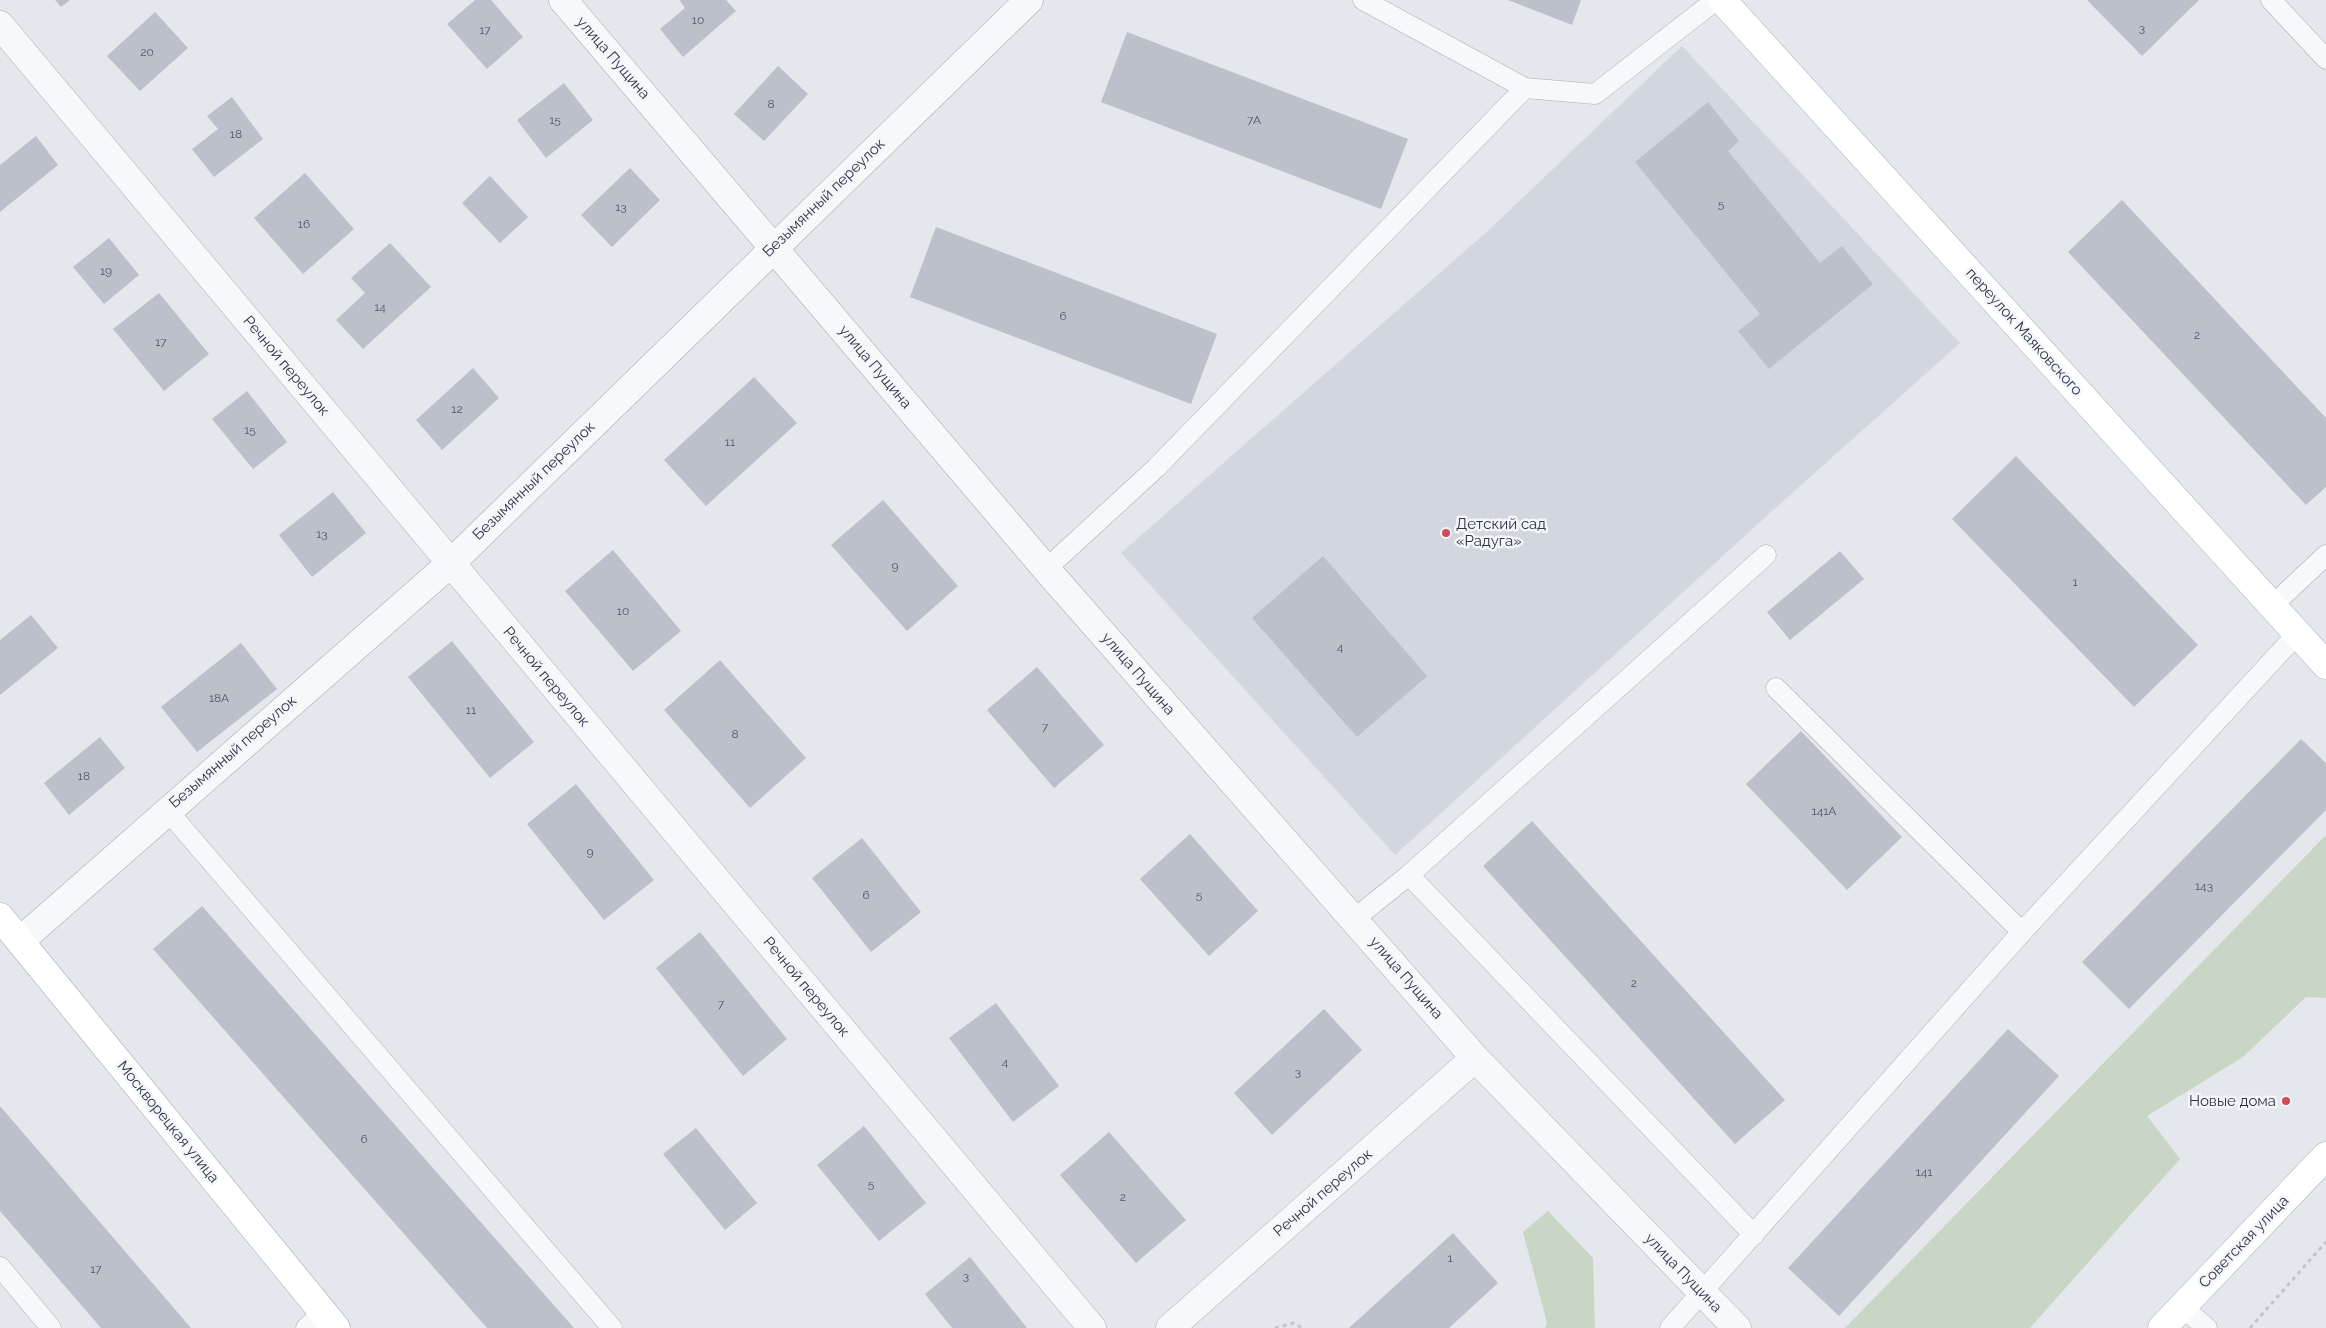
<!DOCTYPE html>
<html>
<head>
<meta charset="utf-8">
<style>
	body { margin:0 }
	canvas { display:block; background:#e4e7ec }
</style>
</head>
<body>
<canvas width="2326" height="1328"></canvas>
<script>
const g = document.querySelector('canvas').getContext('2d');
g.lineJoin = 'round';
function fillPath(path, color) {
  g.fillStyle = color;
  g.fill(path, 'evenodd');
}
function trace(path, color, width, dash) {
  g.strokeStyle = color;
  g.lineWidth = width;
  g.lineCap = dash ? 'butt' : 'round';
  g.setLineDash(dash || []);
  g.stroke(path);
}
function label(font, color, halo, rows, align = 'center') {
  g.font = font + ' Raleway,sans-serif';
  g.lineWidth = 5;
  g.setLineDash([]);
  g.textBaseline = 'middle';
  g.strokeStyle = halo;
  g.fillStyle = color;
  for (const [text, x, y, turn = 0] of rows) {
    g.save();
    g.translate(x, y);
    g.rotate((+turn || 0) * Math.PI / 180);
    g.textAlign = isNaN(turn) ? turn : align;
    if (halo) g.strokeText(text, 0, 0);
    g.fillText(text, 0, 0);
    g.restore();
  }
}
fillPath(new Path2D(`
	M1682 46 1960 343 1771 512 1395 855 1121 553 1491 228Z`), '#d2d6de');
fillPath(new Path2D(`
	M2326 835V998L2306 997 2243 1057 2147 1116 2180 1159 2030 1328H1845Z
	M1548 1211 1593 1258 1595 1328H1545L1547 1323 1523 1232Z`), '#c9d6c5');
fillPath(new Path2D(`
	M55 0H70L61 7Z
	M475 0H491L523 37 487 69 447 24Z
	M681 0H726L736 11 683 57 660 29 685 8 680 1Z
	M1508 0H1581L1572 25Z
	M2087 0H2199L2142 56Z
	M155 12 188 48 140 91 107 56Z
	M1127 32 1408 139 1381 209 1101 102Z
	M778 66 808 94 764 141 734 114Z
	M564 83 593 120 546 158 517 120Z
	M232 97 263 139 214 177 192 149 218 129 207 116Z
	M1708 102 1739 141 1728 151 1820 263 1842 246 1873 284 1769 369 1738 331 1760 314 1635 162Z
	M36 136 58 165 0 212V165Z
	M630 168 660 200 612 247 581 215Z
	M305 173 354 229 303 274 254 218Z
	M490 176 528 217 500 243 462 203Z
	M2122 200 2326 418V487L2306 505 2068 252Z
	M936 227 1217 334 1191 404 910 297Z
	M109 238 139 275 104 304 73 267Z
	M390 243 431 287 363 349 336 320 365 293 351 278Z
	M159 293 209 354 164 391 113 329Z
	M473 368 499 398 442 450 416 420Z
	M754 377 797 423 706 506 664 460Z
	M247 391 287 442 253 469 212 419Z
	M2016 456 2198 645 2134 707 1952 519Z
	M333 492 366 533 312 577 279 535Z
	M883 500 958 586 907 631 831 545Z
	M613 550 681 631 633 671 565 591Z
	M1840 551 1864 579 1790 640 1767 612Z
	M1323 556 1427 676 1357 737 1252 618Z
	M31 615 58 648 0 695V640Z
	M452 641 534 742 490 778 408 677Z
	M241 643 277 689 197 752 161 707Z
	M720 660 806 758 750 808 664 710Z
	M1037 667 1104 745 1054 788 987 710Z
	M1801 731 1902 837 1847 890 1746 784Z
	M100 737 125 768 69 815 44 783Z
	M2301 739 2326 763V810L2129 1009 2082 962Z
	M576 784 654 880 604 920 527 824Z
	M1532 821 1785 1100 1735 1144 1483 866Z
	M1190 834 1258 911 1209 956 1140 879Z
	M862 838 921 912 871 952 812 878Z
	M202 906 574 1328H487L153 949Z
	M700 932 787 1039 743 1076 656 968Z
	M996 1003 1059 1086 1013 1122 949 1038Z
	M1324 1009 1362 1050 1272 1135 1234 1093Z
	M2008 1029 2059 1076 1839 1316 1788 1268Z
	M0 1106 191 1328H101L0 1211Z
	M864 1126 926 1203 879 1241 817 1165Z
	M696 1128 757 1203 725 1230 663 1154Z
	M1109 1132 1186 1220 1136 1263 1060 1175Z
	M1453 1233 1498 1283 1449 1328H1349Z
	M970 1257 1027 1328H952L925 1294Z`), '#bbc0ca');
const lane = new Path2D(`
	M1363 0 1525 88 1595 94 1716 0
	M2271 0 2326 59
	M1046 569 1156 468 1525 88
	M2273 605 2326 555
	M1776 688 2022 932
	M167 810 612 1328
	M1354 919 1409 875
	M1754 1235 1409 875 1766 555
	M0 1267 51 1328
	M2182 1307 2207 1328
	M306 1328 323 1312
	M1670 1328 2022 932 2298 633`);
const street = new Path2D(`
	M563 0 1046 569 1475 1058 1737 1328
	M0 25 1092 1328
	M20 941 451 563 1029 0
	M1170 1328 1475 1058`);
const secondary = new Path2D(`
	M1722 0 2326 665
	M0 917 336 1328
	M2162 1328 2326 1156`);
trace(lane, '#a9aeb7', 21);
trace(street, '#a9aeb7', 29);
trace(secondary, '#a9aeb7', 29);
trace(new Path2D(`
	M1275 1328 1294 1323 1302 1328
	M2250 1328 2326 1242`), '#c2c5cb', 3, [4, 4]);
trace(lane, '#f7f8fa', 20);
trace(street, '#f7f8fa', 28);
trace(secondary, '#fff', 28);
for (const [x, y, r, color] of [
	[1446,533,5,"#d1495b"],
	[2286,1101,5,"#d1495b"]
]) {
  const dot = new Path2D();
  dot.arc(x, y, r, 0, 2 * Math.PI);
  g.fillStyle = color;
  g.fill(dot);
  trace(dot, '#f4f6f9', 2);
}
label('12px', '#4f5766', null, [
	["10",698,20],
	["3",2142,28],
	["17",485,30],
	["20",147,52],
	["8",771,104],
	["15",555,120],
	["7А",1254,120],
	["18",236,134],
	["5",1721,204],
	["13",621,207],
	["16",304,224],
	["19",106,271],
	["14",380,307],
	["6",1063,316],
	["2",2197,335],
	["17",161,342],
	["12",457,409],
	["15",250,430],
	["11",730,442],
	["13",322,534],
	["9",895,566],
	["1",2075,582],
	["10",623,611],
	["4",1340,647],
	["18А",219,698],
	["11",471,710],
	["7",1045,727],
	["8",735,734],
	["18",84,776],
	["141А",1824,811],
	["9",590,852],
	["143",2204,886],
	["6",866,895],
	["5",1199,895],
	["2",1634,983],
	["7",721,1004],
	["4",1005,1062],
	["3",1298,1072],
	["6",364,1139],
	["141",1924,1172],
	["5",871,1184],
	["2",1123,1197],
	["1",1450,1258],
	["17",96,1269],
	["3",966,1276]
]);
label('15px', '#2b3445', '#f4f6f9', [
	["улица Пущина",613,58,49],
	["Безымянный переулок",824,198,-44],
	["переулок Маяковского",2024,332,48],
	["Речной переулок",286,366,50],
	["улица Пущина",875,367,50],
	["Безымянный переулок",534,481,-44],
	["улица Пущина",1138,674,49],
	["Речной переулок",546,677,50],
	["Безымянный переулок",233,752,-41],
	["улица Пущина",1406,978,49],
	["Речной переулок",806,987,50],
	["Москворецкая улица",168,1122,51],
	["Речной переулок",1323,1193,-41],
	["Советская улица",2244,1242,-46],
	["улица Пущина",1683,1273,46]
]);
label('15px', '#2b3445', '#f4f6f9', [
	["Детский сад",1456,524],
	["«Радуга»",1456,541],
	["Новые дома",2276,1101,"right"]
], 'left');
</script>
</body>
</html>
